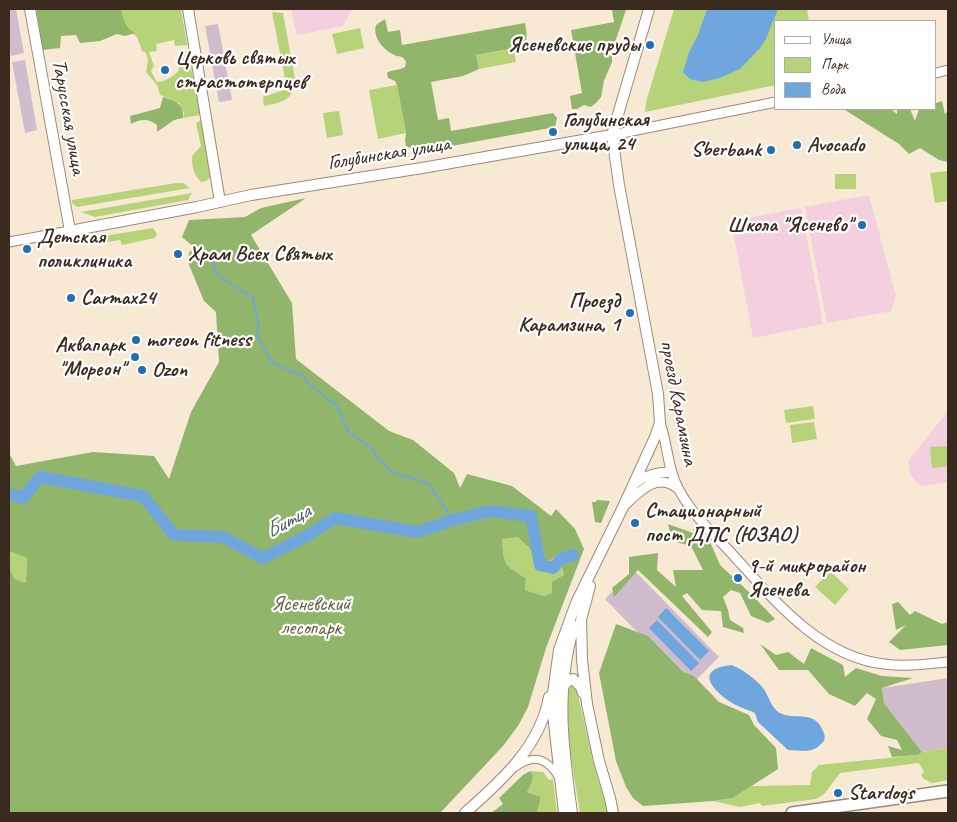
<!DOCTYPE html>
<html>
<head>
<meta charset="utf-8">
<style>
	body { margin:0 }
	#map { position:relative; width:957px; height:822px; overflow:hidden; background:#f8e9d5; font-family:Caveat,sans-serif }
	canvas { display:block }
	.frame { position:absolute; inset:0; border:10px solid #3b2a1e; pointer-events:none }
	.legend { position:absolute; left:774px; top:20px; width:162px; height:90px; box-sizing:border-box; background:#fff; border:1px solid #b1aaa5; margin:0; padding:6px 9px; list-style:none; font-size:15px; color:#3b2a1e }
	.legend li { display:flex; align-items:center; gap:10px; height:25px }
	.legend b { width:25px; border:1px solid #b1aaa5 }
</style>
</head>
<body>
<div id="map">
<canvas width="957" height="822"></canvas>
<div class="frame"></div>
<ul class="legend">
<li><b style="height:6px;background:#fff"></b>Улица</li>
<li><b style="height:14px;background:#b7d37a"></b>Парк</li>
<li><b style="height:14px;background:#70a6de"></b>Вода</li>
</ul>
</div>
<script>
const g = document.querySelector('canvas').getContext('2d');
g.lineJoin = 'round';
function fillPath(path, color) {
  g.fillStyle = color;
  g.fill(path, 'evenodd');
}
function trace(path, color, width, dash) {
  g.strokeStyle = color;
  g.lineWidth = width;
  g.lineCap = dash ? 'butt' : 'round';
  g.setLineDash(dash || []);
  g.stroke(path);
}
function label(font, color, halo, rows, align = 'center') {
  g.font = font + ' Caveat,sans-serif';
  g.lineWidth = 4.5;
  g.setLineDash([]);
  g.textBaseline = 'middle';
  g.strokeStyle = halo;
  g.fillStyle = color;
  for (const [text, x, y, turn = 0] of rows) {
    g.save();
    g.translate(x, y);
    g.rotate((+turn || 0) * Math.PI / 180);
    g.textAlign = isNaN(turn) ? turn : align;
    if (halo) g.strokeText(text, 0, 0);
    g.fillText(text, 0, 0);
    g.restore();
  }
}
fillPath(new Path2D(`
	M291 9H352L343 26 297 35Z
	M869 195 896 296 891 311 827 323 805 207Z
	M801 208 823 324 753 338 731 221Z
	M948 411V482L922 486 916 482 910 474 908 461Z`), '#f3cfdf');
fillPath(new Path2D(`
	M9 9H16L24 53 11 56 9 42Z
	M218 24 232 100 219 102 205 26Z
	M25 60 37 130 25 133 12 62Z
	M634 570 719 657 690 686 605 599Z
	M948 678V748L922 752 884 703 882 688Z`), '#cfbdce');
fillPath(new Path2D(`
	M121 9H181L187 45 175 46 174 40 156 44 157 51 149 52 154 66 151 71 157 82C165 82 174 76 179 70L178 64 183 63 182 56 184 55 183 52 188 51 200 115 183 118 184 113 179 103 160 95 157 85 146 72 148 61 146 53 142 51 137 37 126 28 123 20Z
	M674 9H807L809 21H776V85L645 112 646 102Z
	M272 12 283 13 295 79C294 101 282 102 264 106L263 97 287 89Z
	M360 28 364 48 337 54 332 34Z
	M514 48 516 62 479 69 476 55Z
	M397 85 406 133 378 139 369 90Z
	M339 111 343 135 327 138 323 113Z
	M201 120 211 177 206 181 201 182C193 174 192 167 192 156L201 146 196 123Z
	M947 171 948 201 935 203 930 173Z
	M835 174H856V189H835Z
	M176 183H183L190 188 77 207 72 203V200Z
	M192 193 188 200 95 217 81 212Z
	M153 228 157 234 155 238 122 245 120 240 88 245 86 239Z
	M813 406 815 419 786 423 784 410Z
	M814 422 817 439 792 443 790 425Z
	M948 446V466L932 468 930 447Z
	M518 537 539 558 559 553 564 575 553 593 544 596 525 590 526 578C504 565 504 564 502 538Z
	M9 551 27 558 26 583 15 579 9 568Z
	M830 571 849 589 835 605 815 587Z
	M569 684H572L577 690 593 762 608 813H580L568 739 566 694Z
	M948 748V780L932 783 924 779 921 775 924 772 919 763 840 773 825 793 816 799 762 806 760 803 740 807 713 801 733 798 752 786 810 785 812 772 819 765 917 755 922 752Z
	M530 771 543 772 549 780 553 779 557 813H537L541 797 527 792 532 782 533 775Z`), '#b7d37a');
fillPath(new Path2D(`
	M36 9H121C124 21 124 26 135 33L125 36 117 34 100 41 80 43 76 35 61 36 60 48 43 50Z
	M625 9 626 10 612 51V62L604 81 601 97 597 102 591 107 584 105 577 109H572L570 96 582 93 571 30 614 22 612 10Z
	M385 19 388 32 400 30 402 45 525 23C527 34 529 42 519 49L514 48 476 55 479 69 477 70 463 76 431 82 438 120 449 118 451 131 553 113 557 118 555 127 435 149 429 148 417 151 406 146 405 140 406 133 397 85 395 81 388 78 387 73C392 69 399 71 405 67 406 63 407 62 404 59 402 56 401 57 397 56 385 52 372 38 376 25Z
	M163 97C175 101 184 103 183 118L174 120 157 132V125C148 118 141 119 131 124L130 116 160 108Z
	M942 101 945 114 948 111V162L939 160 920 148 909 154 899 144 845 110 856 109H891L897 114V109H910L915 121 919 109H936V103Z
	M306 198 251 235 292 303 296 359 389 431 413 440 454 473 460 488 467 474 512 486 551 516 556 509 575 529 584 549 546 648 528 707 518 726 503 746 440 813H9V568L15 579 26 583 27 558 9 551V453L16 466 93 452 154 456 169 479 191 412 219 362 216 312 204 301 187 260 190 251 195 248 182 237 189 220 245 217 261 208ZM518 537 539 558 549 561 559 553 564 575 552 582V593L544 596 525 590 526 578C504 565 504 565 502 539Z
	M597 500 610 501 601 523 595 522 592 502H596Z
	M668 524 693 533 694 527 711 544 720 565 751 594 775 619 768 623 751 616 740 593 731 590 723 597 728 610 730 620 743 628 744 633 723 627 721 611 702 610 687 593 682 596 712 632 708 637 638 570 614 597 612 588 629 574V557L658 553 657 570 676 587 673 570H703L691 546 672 541Z
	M898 602 910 615 915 611 942 624 948 622V645L900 650 889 642 906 625 896 630 892 604Z
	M616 624 648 636 683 672 694 676 719 702 749 715 754 725 776 748 778 769 733 798 713 801 643 806 633 798 626 787 616 761 599 673Z
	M760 644 776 655 788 652 804 664 811 648 843 665 845 677 856 668 882 676 913 678 882 688 884 703 922 752 918 755 892 757 888 746 902 750 897 740 881 736 867 719 876 699 867 693 855 706 829 694 808 670H779Z
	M530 771 533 775 532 782 527 792 541 797 537 813H491L503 804 499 798 523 775Z`), '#91b56a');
fillPath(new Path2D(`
	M707 9H778L766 39 760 48 740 69 720 78 703 82 690 79 683 72 689 52 698 35Z
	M666 608 709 651 700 660 658 617Z
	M657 620 699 663 691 671 649 628Z
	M732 665C743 670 755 678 763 688 768 694 770 705 777 711 791 723 814 707 823 731 826 737 825 741 820 745 811 754 799 750 788 750L758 722 755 713C746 709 736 706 729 701 707 686 698 668 732 665Z`), '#70a6de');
trace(new Path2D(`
	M210 255 217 275 253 297 259 327 256 334 273 364 302 375 309 384 336 405 349 432 370 447 390 471 429 484 453 520`), '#70a6de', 2);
trace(new Path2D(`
	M9 494 23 498 40 477 143 496 174 535 223 537 263 558 307 536 335 518 417 532 453 520 489 511 531 516 540 565 553 568 561 559 573 555`), '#70a6de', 12);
const minor = new Path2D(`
	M516 767C535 753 548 759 559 778`);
const tertiary = new Path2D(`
	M936 73 948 70
	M612 135 776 102
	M9 242 70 231
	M660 423C668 444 667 468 678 488 692 515 714 534 733 555 774 600 820 657 884 664 906 667 927 664 948 662
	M634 484C645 475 658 472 671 472
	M625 505C640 491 657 472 677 488`);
const secondary = new Path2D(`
	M30 9 70 231 197 207 251 195 422 168 612 135
	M188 9 220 202
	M590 586 581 620 582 660 587 704 599 761 610 798 613 813
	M562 691C564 684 566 681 573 679L581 687 583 693
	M465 813C501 781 540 747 549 697
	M564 813 553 714V693L559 650 576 603 623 507 655 437 660 423 658 394 619 185 612 135 649 9
	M572 813C563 748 555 691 574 626`);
const trunk = new Path2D(`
	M792 813 948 791`);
trace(minor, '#9a8a7a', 9);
trace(tertiary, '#9a8a7a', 11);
trace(secondary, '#9a8a7a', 12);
trace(trunk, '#9a8a7a', 14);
trace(minor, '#fff', 7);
trace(tertiary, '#fff', 9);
trace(secondary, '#fff', 10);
trace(trunk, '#fff', 11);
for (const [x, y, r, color] of [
	[650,45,5,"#1f6fb2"],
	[165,70,5,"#1f6fb2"],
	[553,132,5,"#1f6fb2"],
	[797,145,5,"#1f6fb2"],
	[771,150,5,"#1f6fb2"],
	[862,225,5,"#1f6fb2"],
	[27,249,5,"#1f6fb2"],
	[178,254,5,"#1f6fb2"],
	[71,298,5,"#1f6fb2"],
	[630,313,5,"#1f6fb2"],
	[136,340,5,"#1f6fb2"],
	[135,357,5,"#1f6fb2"],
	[142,370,5,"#1f6fb2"],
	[635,523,5,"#1f6fb2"],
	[738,578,5,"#1f6fb2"],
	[838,793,5,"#1f6fb2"]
]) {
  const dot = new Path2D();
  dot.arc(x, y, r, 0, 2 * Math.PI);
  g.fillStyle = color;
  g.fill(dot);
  trace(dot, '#fff', 2);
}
label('bold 21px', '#3b2a1e', '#fff', [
	["Ясеневские пруды",640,45,"right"],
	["Церковь святых",175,58],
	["страстотерпцев",175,82],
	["Голубинская",563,120],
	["улица, 24",563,144],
	["Avocado",807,145],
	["Sberbank",761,150,"right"],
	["Школа \"Ясенево\"",852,225,"right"],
	["Детская",37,237],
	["поликлиника",37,261],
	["Храм Всех Святых",188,254],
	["Carmax24",81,298],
	["Проезд",620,301,"right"],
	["Карамзина, 1",620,325,"right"],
	["moreon fitness",146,340],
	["Аквапарк",125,345,"right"],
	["\"Мореон\"",125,369,"right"],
	["Ozon",152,370],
	["Стационарный",645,511],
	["пост ДПС (ЮЗАО)",645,535],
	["9-й микрорайон",748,566],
	["Ясенева",748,590],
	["Stardogs",848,793]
], 'left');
label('21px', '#3b2a1e', '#fff', [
	["Тарусская улица",68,117,80],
	["Голубинская улица",389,154,-9],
	["проезд Карамзина",678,403,79]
]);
label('21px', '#605d3a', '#fff', [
	["Ясеневский",311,604],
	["лесопарк",311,628]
]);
label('italic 22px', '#505c6b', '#fff', [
	["Битца",288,522,-29]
]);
</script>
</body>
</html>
